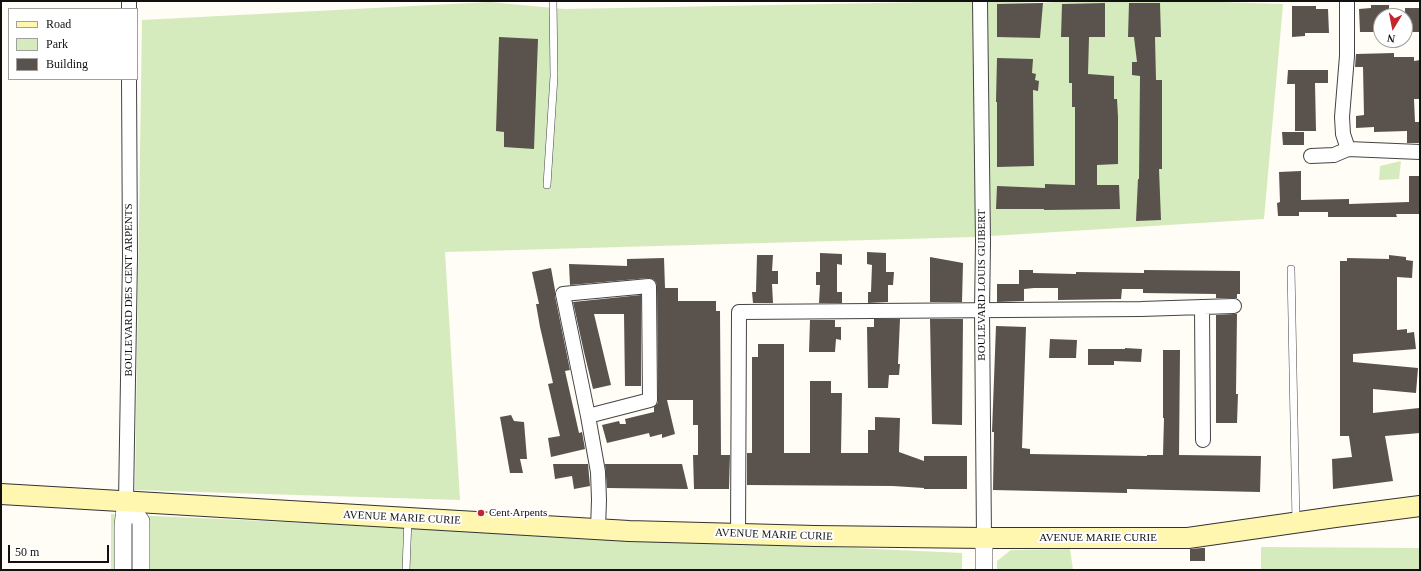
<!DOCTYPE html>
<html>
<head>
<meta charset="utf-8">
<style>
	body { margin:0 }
	#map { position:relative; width:1421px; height:571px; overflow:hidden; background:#fffdf5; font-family:"Times New Roman",serif }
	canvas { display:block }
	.frame { position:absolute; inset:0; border:2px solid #111; pointer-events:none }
	.legend { position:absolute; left:8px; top:8px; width:130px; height:72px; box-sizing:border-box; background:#fff; border:1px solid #a0a0a0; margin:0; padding:5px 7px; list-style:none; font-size:12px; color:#111 }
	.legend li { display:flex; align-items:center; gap:8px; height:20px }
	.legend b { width:20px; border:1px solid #a0a0a0 }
	.north { position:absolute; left:1373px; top:8px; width:40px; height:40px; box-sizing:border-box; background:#fff; border:1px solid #a0a0a0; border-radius:50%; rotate:190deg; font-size:11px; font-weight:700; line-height:16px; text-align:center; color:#111 }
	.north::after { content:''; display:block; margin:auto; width:14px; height:18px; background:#c4262e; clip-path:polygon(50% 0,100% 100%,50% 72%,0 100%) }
	.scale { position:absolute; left:8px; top:545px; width:101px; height:18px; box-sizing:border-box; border:2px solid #111; border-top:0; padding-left:5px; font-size:12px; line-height:14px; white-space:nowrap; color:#111; -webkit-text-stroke:3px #fff; paint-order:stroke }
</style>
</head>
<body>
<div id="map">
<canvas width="1421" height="571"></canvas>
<div class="frame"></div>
<ul class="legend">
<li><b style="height:5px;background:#fff6b0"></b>Road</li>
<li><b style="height:11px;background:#d5ebbd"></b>Park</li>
<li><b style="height:11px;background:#5a524d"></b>Building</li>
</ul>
<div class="north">N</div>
<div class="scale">50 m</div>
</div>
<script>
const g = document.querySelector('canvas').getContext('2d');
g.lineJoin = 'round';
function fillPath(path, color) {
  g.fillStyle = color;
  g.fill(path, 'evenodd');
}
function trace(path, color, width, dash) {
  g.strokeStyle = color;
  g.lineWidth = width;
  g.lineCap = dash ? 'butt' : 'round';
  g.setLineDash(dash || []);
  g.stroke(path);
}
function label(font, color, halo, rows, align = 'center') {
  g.font = font + ' "Times New Roman",serif';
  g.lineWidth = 4;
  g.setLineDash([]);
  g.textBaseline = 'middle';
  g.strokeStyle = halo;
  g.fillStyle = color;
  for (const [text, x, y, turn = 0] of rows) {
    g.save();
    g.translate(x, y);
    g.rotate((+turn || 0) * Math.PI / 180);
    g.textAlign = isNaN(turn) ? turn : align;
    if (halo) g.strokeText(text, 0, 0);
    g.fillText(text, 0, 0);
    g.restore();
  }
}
fillPath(new Path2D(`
	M984 1 1043 3 1071 1H1191L1283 4 1264 219 975 237 445 252 460 500 135 490 142 20 490 2 564 9Z
	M1401 161 1399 179 1379 180 1380 166Z
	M111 514 962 553V570H111Z
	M1261 547 1420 548V570H1261Z
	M1070 549 1073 570H997V561L1011 550Z`), '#d5ebbd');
fillPath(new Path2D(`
	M1043 3 1040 38 997 37V4Z
	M1105 3V37H1089L1088 74 1114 76V99H1117L1118 117V164L1097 165V185H1119L1120 209 1044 210V209H996L997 186 1045 188V184L1075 185V107H1072V83H1069V37H1061L1062 4Z
	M1129 3H1160L1161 37H1155L1156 80H1162V169H1159L1161 220 1136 221 1138 179H1139L1140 76 1132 75V62H1137L1134 37H1128Z
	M1371 5H1389V16H1381V32H1360L1359 9 1371 8Z
	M1292 6H1316V9H1328L1329 33H1305V36L1292 37Z
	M1405 8H1420V32H1405Z
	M499 37 538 39 534 149 504 147V132L496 131Z
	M1394 53V57H1414V61L1420 60V99H1414L1415 122H1420L1419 143H1407V131L1374 132V127L1356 128V116L1364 115 1363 67H1355L1356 54Z
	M997 58 1033 59 1032 73 1036 74 1035 80 1039 81 1038 91 1033 90 1034 166 997 167V102H996Z
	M1288 70H1328V83H1315L1316 131H1295V84H1287Z
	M1282 132H1304V145H1283Z
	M1301 171V200L1349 199V204L1409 202V176H1420V214H1396L1397 217H1328V212H1299V216H1278L1277 203 1280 202 1279 172Z
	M867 252 886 253V272H894L893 285H888V302L868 303V292H871L872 265 867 264Z
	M820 253 842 254V265L837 264V292H842V303H819L820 285H816V272H820Z
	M757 255H773L772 271H778V284H772L773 303H753L752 292H756Z
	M1389 255 1406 257V260L1413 261 1412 278 1397 277V330L1407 329V333L1414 332 1416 349 1353 354V362L1418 368 1416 393 1373 389V413L1419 408 1420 433 1385 436 1393 481 1333 489 1332 459 1352 457 1349 436H1340V261H1347V258L1389 259Z
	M930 257 963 263 962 302H930Z
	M664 258 665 288H678V301H716V311H720L721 455H730L729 489H694L693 455H698V425H693V400H667L675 434 662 438V434L650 437 649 433 607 443 602 425 619 421 620 424H626L625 419 654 412V407L658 403 657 286 656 282 653 279 648 278 570 285 569 264 627 266V259Z
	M551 268 555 290V296L570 370 565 371 579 433 582 432 585 449 551 457 548 438 560 436 548 384 553 383 540 327 536 304H539L532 272Z
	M1019 270H1033V273L1076 274V272L1144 273V270L1240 271V294H1237V298H1216V294L1143 293V289H1122L1121 299 1058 300V288H1034L1024 289V301L997 302V284H1019Z
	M641 295V386H625L624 314H594L611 385 593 389 584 352 573 302Z
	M1234 314H1237L1236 394H1238L1237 423H1216V315Z
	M874 319H900L898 364H900L899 375H889L888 388H868L867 327H874Z
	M930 319H963L962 425 932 424Z
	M810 320H835V327H841V340L836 339 835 352H809Z
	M996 326 1026 327 1022 448 1030 449V454L1147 456V455H1163L1164 418H1163V350H1180L1179 455 1261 456 1260 492 1127 489V493L993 490 994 432H992Z
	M1050 339 1077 340 1076 358H1049Z
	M758 344H784V453H810V381H831V393H842L841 453H868V430H875V417L900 418 899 452 924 461V456H967V489H924V488L893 486 747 485V453H752V357H758Z
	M1125 348 1142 349 1141 362 1114 361V365H1088V349H1125Z
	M511 415 514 421 524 422 527 459H520L523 473H510L500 417Z
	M553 464H588L590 486 574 489 572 476 555 479Z
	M605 464H682L688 489 607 488Z
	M1202 548H1205V561H1190V549Z`), '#5a524d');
const service = new Path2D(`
	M547 185 554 76 553 1
	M1291 269 1296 522
	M406 570 408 518`);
const minor = new Path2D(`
	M129 1V9
	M980 1 983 242 982 310 984 538
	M1347 1V56L1342 117 1343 134 1348 149 1420 152
	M1311 156 1334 155 1348 149
	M1202 307 1203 440
	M588 416 650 400 649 286 563 294 588 416 598 472 599 500 598 529
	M126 501 130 257 129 79
	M738 534 739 312 1141 309 1234 306`);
const tertiary = new Path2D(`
	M126 501 141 521V570
	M984 538V570
	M123 570V525L126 501`);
const secondary = new Path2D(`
	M1 494 629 531 815 536 984 538H1188L1335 517 1420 506`);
trace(service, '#444', 8);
trace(minor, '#444', 16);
trace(tertiary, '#444', 18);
trace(secondary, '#333', 22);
trace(service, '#fff', 7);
trace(minor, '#fff', 14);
trace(tertiary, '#fff', 17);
trace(secondary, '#fff6b0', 20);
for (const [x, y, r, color] of [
	[481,513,4,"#c4262e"]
]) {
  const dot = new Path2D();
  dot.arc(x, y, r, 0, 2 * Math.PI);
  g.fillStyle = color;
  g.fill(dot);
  trace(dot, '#fff', 1.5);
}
label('11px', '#111', '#fff', [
	["BOULEVARD LOUIS GUIBERT",982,285,-90],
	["BOULEVARD DES CENT ARPENTS",129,290,-90],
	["AVENUE MARIE CURIE",402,518,3],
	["AVENUE MARIE CURIE",774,535,2],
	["AVENUE MARIE CURIE",1098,538]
]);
label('11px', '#111', '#fff', [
	["Cent Arpents",489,513]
], 'left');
</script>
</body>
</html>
